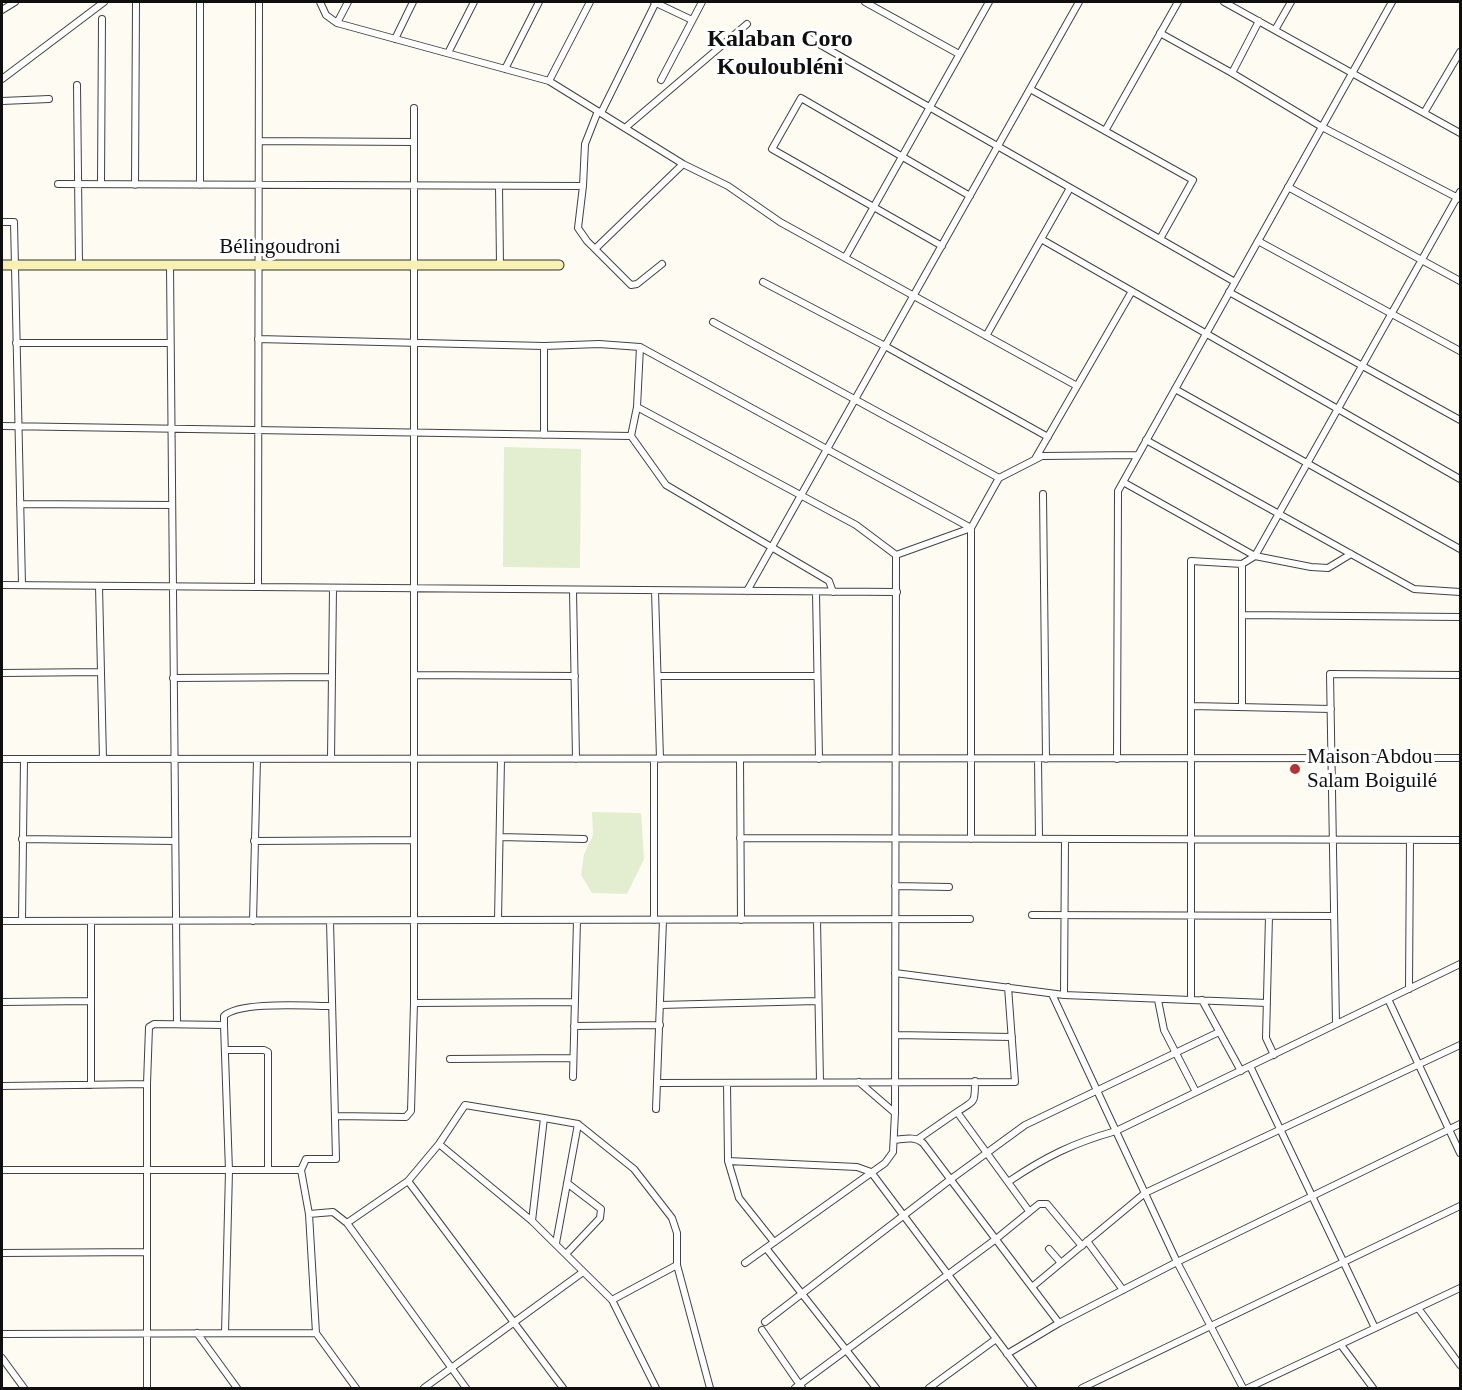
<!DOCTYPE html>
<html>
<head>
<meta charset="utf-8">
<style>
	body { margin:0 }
	#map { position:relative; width:1462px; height:1390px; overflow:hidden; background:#fefcf2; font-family:"Times New Roman",serif }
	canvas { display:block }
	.frame { position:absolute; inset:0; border:3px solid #0f0f0f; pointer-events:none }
</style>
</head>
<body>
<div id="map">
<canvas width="1462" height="1390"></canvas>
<div class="frame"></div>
</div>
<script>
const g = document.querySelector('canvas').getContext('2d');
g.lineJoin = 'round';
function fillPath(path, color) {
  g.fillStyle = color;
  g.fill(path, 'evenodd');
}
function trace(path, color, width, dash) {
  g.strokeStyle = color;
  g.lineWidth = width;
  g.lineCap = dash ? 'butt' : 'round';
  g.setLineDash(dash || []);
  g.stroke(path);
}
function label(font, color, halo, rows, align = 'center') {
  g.font = font + ' "Times New Roman",serif';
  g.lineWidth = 6;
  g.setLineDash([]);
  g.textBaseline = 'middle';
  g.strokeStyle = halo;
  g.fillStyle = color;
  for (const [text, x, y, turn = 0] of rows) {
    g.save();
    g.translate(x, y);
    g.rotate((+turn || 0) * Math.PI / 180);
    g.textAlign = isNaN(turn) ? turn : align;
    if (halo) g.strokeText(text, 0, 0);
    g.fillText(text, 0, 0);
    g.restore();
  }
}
fillPath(new Path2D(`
	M504 447 581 449 580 568 503 567Z
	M592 812 641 813 644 859 627 894 592 893 581 875 584 854 593 835Z`), '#e2eecf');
const street = new Path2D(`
	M320 2 326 15 337 23 549 81 683 164 728 186 780 222 1077 386
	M654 2 692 20
	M865 2 959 54
	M1224 2 1460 133
	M2 10 15 2
	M337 23 348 2
	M1275 30 1291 2
	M1160 33 1232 73 1322 127 1460 199
	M805 36 1235 282
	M395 39 413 2
	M448 53 474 2
	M505 69 539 2
	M1232 73 1259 21
	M2 79 104 2
	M661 80 702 2
	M549 81 590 2
	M77 85 79 265
	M1030 89 1193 180 1160 239
	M2 101 49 99
	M598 111 585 144 583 186 578 228 587 241 631 285 637 284 662 264
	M601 113 656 2
	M1424 113 1460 52
	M625 128 747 24
	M1105 131 1178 2
	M259 141 414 142
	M58 184 583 186
	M101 184 102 19
	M135 185 136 2
	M200 185V2
	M499 186 500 265
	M1288 187 1460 281
	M2 222H14L22 585
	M1041 239 1460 479
	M1258 241 1460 351
	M942 246 772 149 801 98 970 196
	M595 249 683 164
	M845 258 989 2
	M170 265 177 1023
	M763 282 885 346 1048 437
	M1229 292 1460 420
	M713 322 999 478 1042 456 1138 455
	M986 336 1070 188
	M258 339 544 346 599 344 640 347 971 528
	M16 343H170
	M640 347 637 407 631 436 666 485 829 581 833 592
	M1175 389 1460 549
	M637 407 856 525 896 555 895 1113 893 1152 885 1163 745 1263
	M2 426 631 436
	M544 435V346
	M1146 440 1414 589 1460 592
	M1035 459 1132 291
	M1123 482 1255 556 1460 192
	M1043 494 1046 759
	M20 504 172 505
	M896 555 971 528
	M2 585 897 592
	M99 586 103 759
	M258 587 259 2
	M573 590 576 759
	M655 591 660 759
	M747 591 1079 2
	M816 592 819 759
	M1242 615 1460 617
	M2 673 100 672
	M414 675 575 676
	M658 676H817
	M173 678 331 677
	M1191 706 1331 709
	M1242 707V564
	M2 759 1460 758
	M331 759 333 588
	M654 759V920
	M740 759 741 920
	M1038 759 1039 839
	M1117 759 1118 491 1392 2
	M500 837 584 839
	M740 838 1460 840
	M22 839 175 841
	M971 839V528L999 478
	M254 841 414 840
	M895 886 949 887
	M1032 915 1334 916
	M1269 916 1266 1038 1274 1055
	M498 920 501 759
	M817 920 820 1082
	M2 921 970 919
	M22 921 24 759
	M91 921V1085
	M253 921 257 759
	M330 921 336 1159H306L301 1170 309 1214 316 1333 356 1388
	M895 973 1064 995 1267 1003
	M1409 989 1410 840
	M1052 994 1177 1262 1243 1388
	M1064 995 1065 839
	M1388 999 1460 1153
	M1158 1000 1164 1030 1196 1092
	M1191 1000V561L1242 564 1255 556 1311 567 1328 568 1351 554
	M1202 1000 1241 1071
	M2 1002 91 1001
	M414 1003 575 1002
	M660 1005 817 1001
	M1336 1024 1330 674 1460 675
	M224 1025V1016C239 1001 308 1006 332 1006
	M574 1026 660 1025
	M895 1035 1012 1037
	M225 1050H264L268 1052V1169
	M450 1059 573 1058
	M1250 1066 1375 1328
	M573 1077 577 920
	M975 1081C975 1104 975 1100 957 1112L1029 1211
	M859 1082 895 1113
	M657 1083 1015 1082 1008 987
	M727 1083 728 1161 739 1198 774 1242
	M2 1086 147 1084
	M656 1109 663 920
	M335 1116 406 1117 411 1111 414 1003V108
	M544 1118 578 1124 634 1169 672 1218 677 1233V1265L710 1388
	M918 1139 957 1112
	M894 1140C905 1139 914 1136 923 1143L1059 1323
	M439 1144 532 1221 612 1300 656 1388
	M728 1161 857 1167 871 1172 1033 1388
	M2 1170H301
	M408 1181 563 1388
	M1008 1182C1045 1157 1073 1143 1116 1131L1460 964
	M309 1214 333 1212 347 1223 466 1388
	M347 1223 408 1181 439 1144 465 1105 544 1118 532 1221
	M1087 1241 1123 1290
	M556 1243 578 1124
	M766 1248 876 1388
	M1049 1249 1061 1263
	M2 1253 147 1252
	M566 1254 600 1218 601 1209 567 1183
	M1032 1287 1145 1193 1460 1045
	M612 1300 677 1265
	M1418 1308 1460 1365
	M765 1322 951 1179 1025 1125 1219 1032
	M762 1330 802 1388
	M197 1333 237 1388
	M2 1334 316 1333
	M1341 1345 1373 1388
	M1007 1354 1059 1323 1177 1262 1460 1124
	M2 1358 24 1388
	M147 1388V1084L149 1027 154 1024 224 1025 229 1171 225 1333
	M424 1388 583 1272
	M795 1388 996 1239 1039 1204H1047L1082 1246
	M929 1388 996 1339
	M1082 1388 1460 1206
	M1248 1388 1460 1288`);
const secondary = new Path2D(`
	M2 265H559`);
trace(street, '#424242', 8);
trace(secondary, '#313131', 11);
trace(street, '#fff', 6);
trace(secondary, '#f7f2b3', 9);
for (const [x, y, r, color] of [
	[1295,769,6,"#b23435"]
]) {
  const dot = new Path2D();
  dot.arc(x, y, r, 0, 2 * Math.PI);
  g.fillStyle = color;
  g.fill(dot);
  trace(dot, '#fff', 2);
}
label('21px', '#0f0f0f', '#fff', [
	["Bélingoudroni",280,247]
]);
label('21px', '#0f0f0f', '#fff', [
	["Maison Abdou",1307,757],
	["Salam Boiguilé",1307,781]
], 'left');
label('bold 24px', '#0f0f0f', '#fff', [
	["Kalaban Coro",780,40],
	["Kouloubléni",780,68]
]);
</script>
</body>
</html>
